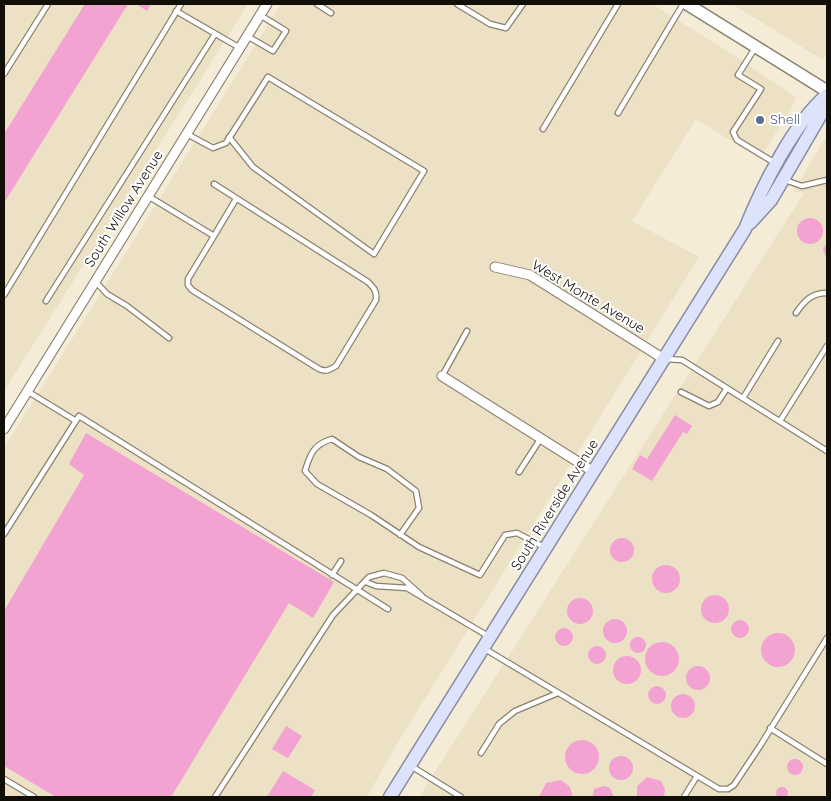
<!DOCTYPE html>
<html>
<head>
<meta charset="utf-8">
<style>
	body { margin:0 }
	#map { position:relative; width:831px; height:801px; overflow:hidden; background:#f5ecd7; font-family:Quicksand,sans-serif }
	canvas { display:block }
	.frame { position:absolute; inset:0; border:5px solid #120f08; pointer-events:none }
</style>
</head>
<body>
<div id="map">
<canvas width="831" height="801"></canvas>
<div class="frame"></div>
</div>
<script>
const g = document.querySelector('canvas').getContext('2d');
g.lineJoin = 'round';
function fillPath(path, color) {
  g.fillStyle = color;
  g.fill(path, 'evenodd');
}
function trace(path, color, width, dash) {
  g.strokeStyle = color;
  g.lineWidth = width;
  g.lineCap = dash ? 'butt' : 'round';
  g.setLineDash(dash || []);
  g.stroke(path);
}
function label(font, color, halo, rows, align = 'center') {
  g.font = font + ' Quicksand,sans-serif';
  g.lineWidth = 4;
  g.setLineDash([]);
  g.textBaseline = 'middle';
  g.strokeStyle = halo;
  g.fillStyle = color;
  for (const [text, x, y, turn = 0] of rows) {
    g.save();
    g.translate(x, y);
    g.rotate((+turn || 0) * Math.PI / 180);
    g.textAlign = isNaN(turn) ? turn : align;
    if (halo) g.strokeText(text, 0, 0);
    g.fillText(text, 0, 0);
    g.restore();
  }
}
fillPath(new Path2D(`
	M4 4H248L4 391Z
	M281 4H652L735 56 797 98 760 159 696 119 632 221 699 257 395 747 367 797H6L4 796V448Z
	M732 4H827V53L823 60Z
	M827 135V797H419L804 193 793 192Z`), '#ece0c5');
fillPath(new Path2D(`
	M85 4H128L4 203V134Z
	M136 4H151L147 11Z
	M797 231a13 13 0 1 1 26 0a13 13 0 1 1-26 0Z
	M827 242V260L823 249Z
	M675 415 692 426 687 434 683 432 652 481 632 469 640 455 647 459Z
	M86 433 334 582 313 618 289 603 171 797H56L4 766V611L84 475 69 464Z
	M610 550a12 12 0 1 1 24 0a12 12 0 1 1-24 0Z
	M652 579a14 14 0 1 1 28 0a14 14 0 1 1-28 0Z
	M701 609a14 14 0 1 1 28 0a14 14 0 1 1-28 0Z
	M567 611a13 13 0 1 1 26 0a13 13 0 1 1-26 0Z
	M603 631a12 12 0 1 1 24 0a12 12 0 1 1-24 0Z
	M731 629a9 9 0 1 1 18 0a9 9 0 1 1-18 0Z
	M555 637a9 9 0 1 1 18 0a9 9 0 1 1-18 0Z
	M761 650a17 17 0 1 1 34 0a17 17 0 1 1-34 0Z
	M630 645a8 8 0 1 1 16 0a8 8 0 1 1-16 0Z
	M645 659a17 17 0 1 1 34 0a17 17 0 1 1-34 0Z
	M588 655a9 9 0 1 1 18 0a9 9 0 1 1-18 0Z
	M613 670a14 14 0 1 1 28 0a14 14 0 1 1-28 0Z
	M686 678a12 12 0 1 1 24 0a12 12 0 1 1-24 0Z
	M648 695a9 9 0 1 1 18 0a9 9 0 1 1-18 0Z
	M671 706a12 12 0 1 1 24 0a12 12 0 1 1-24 0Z
	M286 726 302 736 288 758 272 749Z
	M565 757a17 17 0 1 1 34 0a17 17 0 1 1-34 0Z
	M609 768a12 12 0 1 1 24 0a12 12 0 1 1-24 0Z
	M787 767a8 8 0 1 1 16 0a8 8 0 1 1-16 0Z
	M283 771 315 790 311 797H267Z
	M647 777 661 781 665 789 664 797H637V786Z
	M561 780 570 787 573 797H539L546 783Z
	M604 786 610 788 614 797H592L594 789Z
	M776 793a6 6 0 1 1 12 0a6 6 0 1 1-12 0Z`), '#f2a3d2');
const service = new Path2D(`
	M317 4 331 13
	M457 4 490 24 506 28 523 4
	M176 11 240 48
	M247 36 273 51 286 31 260 15
	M755 48 738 75 761 89 733 132 737 140 775 163
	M4 74 48 4
	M618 113 683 4
	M543 129 618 4
	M187 134 213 148 226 143 268 77 424 171 374 254 253 167 229 137
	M785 180 802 186 827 180
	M148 196 214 236 188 279V285L192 290 319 369C326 372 329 370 336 366L376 300C377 291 374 288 368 282L214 184
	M214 236 236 199
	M95 281 107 294 127 306 169 338
	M4 295 181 4
	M46 301 215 34
	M796 313C805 300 812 293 827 293
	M665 359 682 360 827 451
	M442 376 467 331
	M27 391 76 421
	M681 392 709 406 718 402 727 388
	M743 398 778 341
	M780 421 827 346
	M519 472 541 438
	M4 534 79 416 388 609
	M400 535 419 508 416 491 387 469 359 457 332 439C314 444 310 454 305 471L317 484 371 515 419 547 480 575 505 535 517 533 544 547
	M332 575 341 561
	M366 582 376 586 407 588 488 636
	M485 649 719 789H728L734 785 760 746 827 638
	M770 728 827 764
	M481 753 499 724 515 711 558 693
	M411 766 461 797
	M4 779 34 797
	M215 797 333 615 369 577 384 573 402 578 422 596
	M684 797 697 776`);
const minor = new Path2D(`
	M495 267 530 275 664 359
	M442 376 594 472
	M4 429 267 4`);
const secondary = new Path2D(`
	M687 4 827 91`);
const primary = new Path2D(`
	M750 223 771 200 823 111 827 100
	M390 797 745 229C761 189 794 122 827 95`);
trace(service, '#89806e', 7);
trace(minor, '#89806e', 11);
trace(secondary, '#89806e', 14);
trace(primary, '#868ca3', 15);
trace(service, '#fff', 4.5);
trace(minor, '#fff', 9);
trace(secondary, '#fff', 11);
trace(primary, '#dce3fa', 12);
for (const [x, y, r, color] of [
	[760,120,5,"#5c6f8a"]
]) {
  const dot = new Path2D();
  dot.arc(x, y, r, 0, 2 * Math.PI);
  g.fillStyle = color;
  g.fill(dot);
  trace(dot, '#fff', 2);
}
label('14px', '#4e5e75', '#fff', [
	["Shell",770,120]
], 'left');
label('14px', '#120f08', '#fff', [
	["South Willow Avenue",124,209,-58],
	["West Monte Avenue",588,297,31],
	["South Riverside Avenue",555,505,-58]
]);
</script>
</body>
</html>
